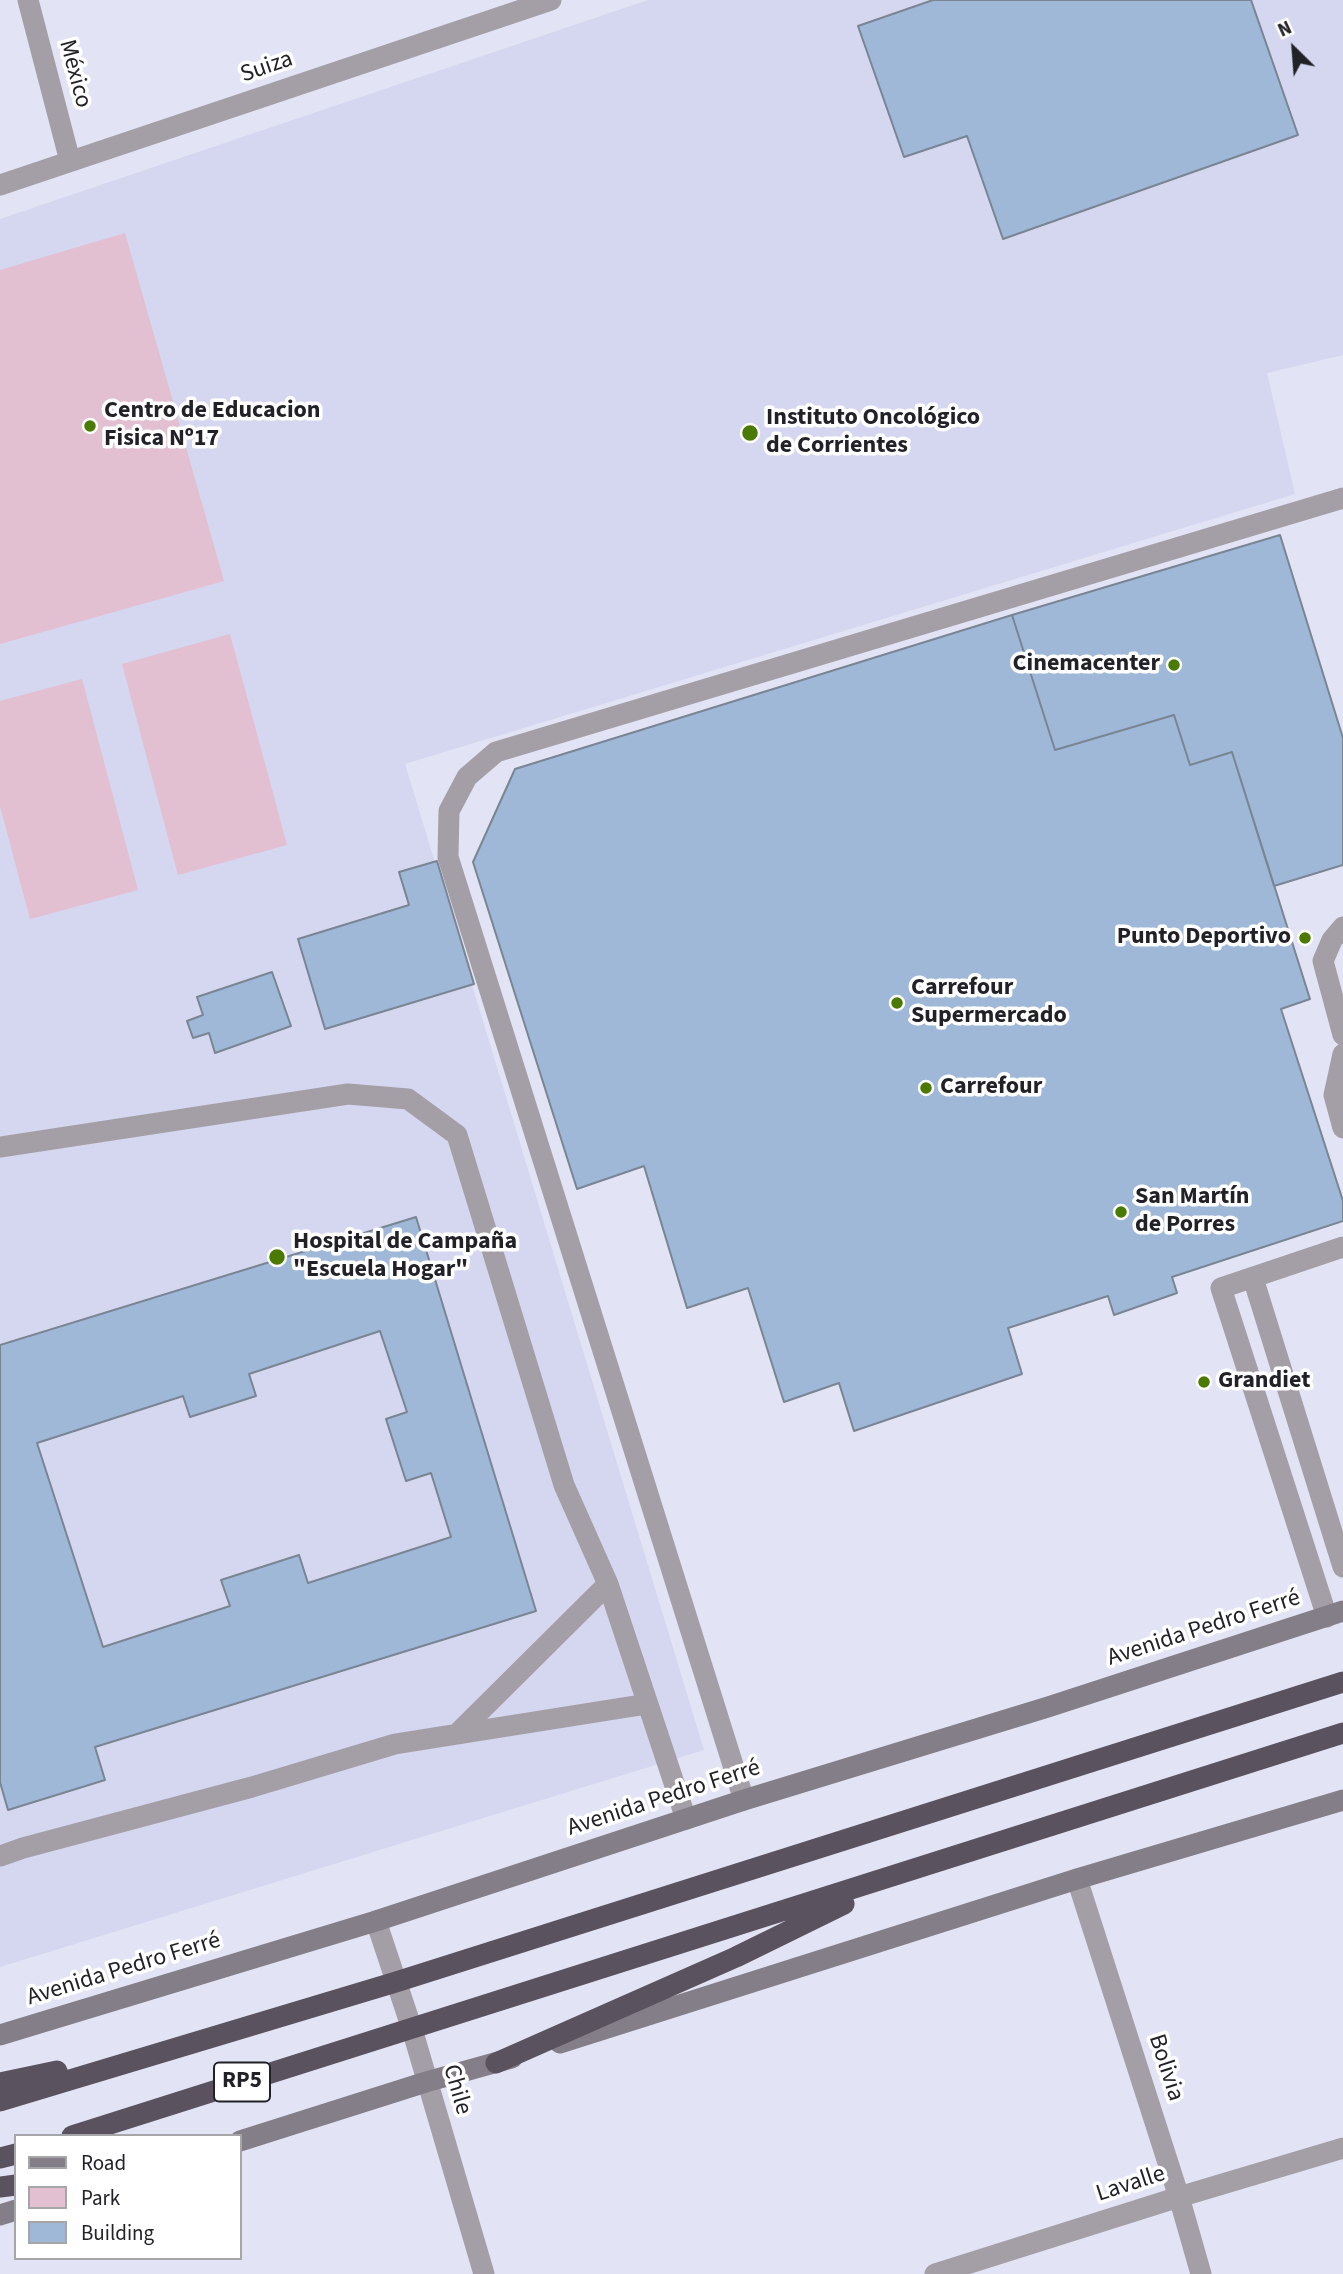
<!DOCTYPE html>
<html>
<head>
<meta charset="utf-8">
<style>
	body { margin:0 }
	#map { position:relative; width:1343px; height:2274px; overflow:hidden; background:#e2e3f5; font-family:"Source Sans 3",sans-serif }
	canvas { display:block }
	.legend { position:absolute; left:14px; top:2134px; width:228px; height:126px; box-sizing:border-box; background:#fff; border:2px solid #a6a6a9; margin:0; padding:9px 12px; list-style:none; font-size:21px; color:#212127 }
	.legend li { display:flex; align-items:center; gap:14px; height:35px }
	.legend b { width:35px; border:2px solid #a6a6a9 }
	.north { position:absolute; left:1259px; top:14px; width:70px; height:70px; -webkit-text-stroke:5px #fff; paint-order:stroke; rotate:335deg; font-size:19px; font-weight:700; line-height:28px; text-align:center; color:#212127 }
	.north::after { content:''; display:block; margin:auto; width:24px; height:32px; background:#212127; clip-path:polygon(50% 0,100% 100%,50% 72%,0 100%) }
</style>
</head>
<body>
<div id="map">
<canvas width="1343" height="2274"></canvas>
<ul class="legend">
<li><b style="height:9px;background:#847e88"></b>Road</li>
<li><b style="height:19px;background:#e2bfd1"></b>Park</li>
<li><b style="height:19px;background:#9fb8d7"></b>Building</li>
</ul>
<div class="north">N</div>
</div>
<script>
const g = document.querySelector('canvas').getContext('2d');
g.lineJoin = 'round';
function fillPath(path, color) {
  g.fillStyle = color;
  g.fill(path, 'evenodd');
}
function trace(path, color, width, dash) {
  g.strokeStyle = color;
  g.lineWidth = width;
  g.lineCap = dash ? 'butt' : 'round';
  g.setLineDash(dash || []);
  g.stroke(path);
}
function label(font, color, halo, rows, align = 'center') {
  g.font = font + ' "Source Sans 3",sans-serif';
  g.lineWidth = 7;
  g.setLineDash([]);
  g.textBaseline = 'middle';
  g.strokeStyle = halo;
  g.fillStyle = color;
  for (const [text, x, y, turn = 0] of rows) {
    g.save();
    g.translate(x, y);
    g.rotate((+turn || 0) * Math.PI / 180);
    g.textAlign = isNaN(turn) ? turn : align;
    if (halo) g.strokeText(text, 0, 0);
    g.fillText(text, 0, 0);
    g.restore();
  }
}
fillPath(new Path2D(`
	M648 0H1343V355L1267 373 1295 494 405 764 704 1750 0 1967V219Z`), '#d5d6ef');
fillPath(new Path2D(`
	M125 233 224 581 0 644V270Z
	M230 634 287 845 178 875 122 664Z
	M82 679 138 890 30 919 0 806V701Z`), '#e2bfd1');
const building = new Path2D(`
	M933 0H1251L1298 135 1003 239 967 136 904 157 858 26Z
	M1280 535 1343 738V865L1274 886 1232 752 1190 765 1174 715 1055 750 1012 615Z
	M1012 615 1055 750 1174 715 1190 765 1232 752 1310 999 1281 1009 1343 1201V1221L1172 1277 1177 1293 1114 1315 1108 1296 1008 1328 1022 1374 854 1431 839 1383 784 1402 748 1288 687 1308 644 1166 577 1189 473 862 515 769Z
	M437 861 474 984 325 1029 298 939 409 905 399 872Z
	M272 972 291 1026 215 1053 209 1033 193 1038 187 1021 203 1015 197 997Z
	M416 1217 536 1611 95 1747 105 1780 8 1810 0 1782V1345ZM380 1331 407 1412 386 1419 406 1481 431 1473 451 1537 308 1583 299 1555 221 1580 230 1606 103 1647 37 1443 183 1396 190 1417 256 1396 249 1374Z`);
fillPath(building, '#9fb8d7');
trace(building, '#7a8593', 2);
trace(new Path2D(`
	M1343 927 1332 940 1323 961 1343 1035
	M1343 1054 1334 1095 1343 1128
	M0 1147 348 1094 408 1099 457 1135 564 1485 608 1584 686 1819
	M1253 1278 1343 1567
	M1327 1617 1221 1288 1343 1247
	M457 1734 608 1584
	M744 1800 448 857 449 811 467 777 496 752 1343 498
	M0 1856 23 1848 252 1787 395 1744 647 1704`), '#a49fa6', 21);
trace(new Path2D(`
	M28 0 70 161
	M0 185 551 0
	M1077 1879 1179 2197 1201 2274
	M376 1921 412 2029 484 2274
	M935 2274 1179 2197 1343 2148`), '#a49fa6', 21);
trace(new Path2D(`
	M0 2035 376 1921 744 1800 1048 1707 1343 1611
	M560 2043 1077 1879 1343 1800
	M240 2141 426 2082 512 2058
	M0 2215 16 2210`), '#847e88', 21);
trace(new Path2D(`
	M496 2063 736 1957 844 1904
	M0 2083 57 2071
	M0 2101 396 1982 1343 1682
	M72 2136 1343 1733
	M0 2158 16 2154
	M0 2187 16 2185`), '#5b525f', 21);
for (const [x, y, r, color] of [
	[90,426,7,"#4a7a02"],
	[750,433,9,"#4a7a02"],
	[1174,665,7,"#4a7a02"],
	[1305,938,7,"#4a7a02"],
	[897,1003,7,"#4a7a02"],
	[926,1088,7,"#4a7a02"],
	[1121,1212,7,"#4a7a02"],
	[277,1257,9,"#4a7a02"],
	[1204,1382,7,"#4a7a02"]
]) {
  const dot = new Path2D();
  dot.arc(x, y, r, 0, 2 * Math.PI);
  g.fillStyle = color;
  g.fill(dot);
  trace(dot, '#fff', 2.5);
}
for (const [x, y, w] of [
	[242,2082,56]
]) {
  const box = new Path2D();
  box.roundRect(x - w / 2, y - 19.5, w, 39, 5);
  g.fillStyle = '#fff';
  g.fill(box);
  trace(box, '#212127', 2);
}
label('bold 23px', '#212127', null, [
	["RP5",242,2082]
]);
label('24px', '#212127', '#fff', [
	["Suiza",267,68,-19],
	["México",74,74,75],
	["Avenida Pedro Ferré",1204,1629,-18],
	["Avenida Pedro Ferré",664,1799,-18],
	["Avenida Pedro Ferré",124,1970,-17],
	["Bolivia",1165,2068,72],
	["Chile",456,2090,74],
	["Lavalle",1131,2185,-18]
]);
label('bold 24px', '#212127', '#fff', [
	["Centro de Educacion",104,412],
	["Fisica Nº17",104,440],
	["Instituto Oncológico",766,419],
	["de Corrientes",766,447],
	["Cinemacenter",1160,665,"right"],
	["Punto Deportivo",1291,938,"right"],
	["Carrefour",911,989],
	["Supermercado",911,1017],
	["Carrefour",940,1088],
	["San Martín",1135,1198],
	["de Porres",1135,1226],
	["Hospital de Campaña",293,1243],
	["\"Escuela Hogar\"",293,1271],
	["Grandiet",1218,1382]
], 'left');
</script>
</body>
</html>
